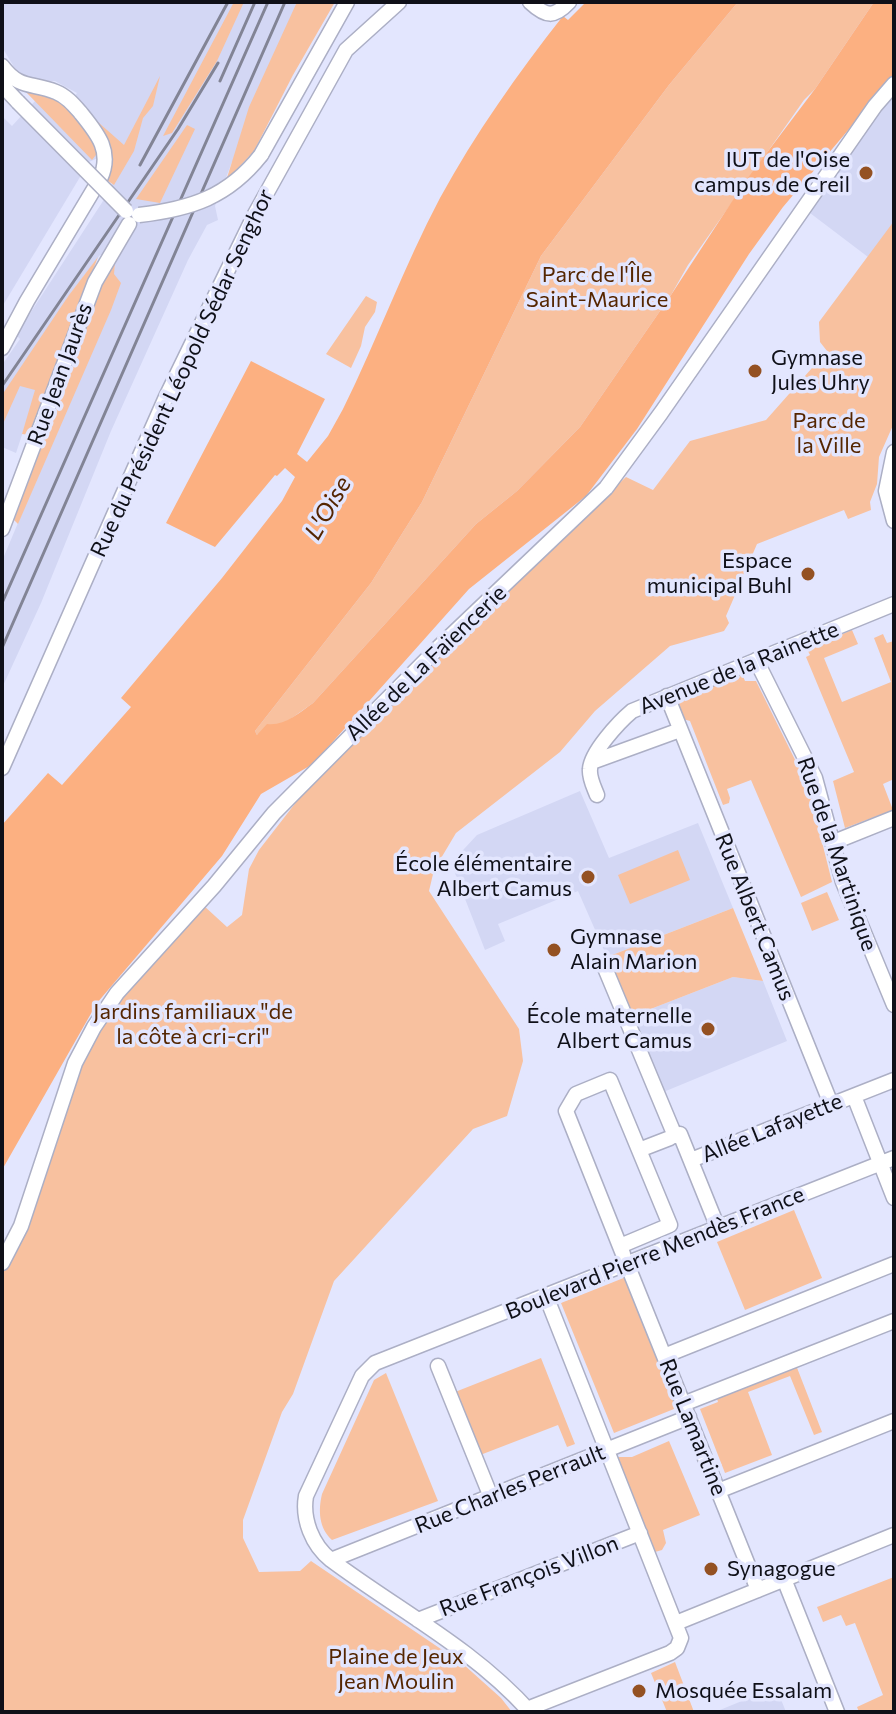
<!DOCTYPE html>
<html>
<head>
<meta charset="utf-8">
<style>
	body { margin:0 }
	#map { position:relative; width:896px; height:1714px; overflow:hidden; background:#e3e6fe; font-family:Commissioner,sans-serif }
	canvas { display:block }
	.frame { position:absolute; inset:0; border:4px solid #0f1018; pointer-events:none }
</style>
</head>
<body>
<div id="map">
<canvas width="896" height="1714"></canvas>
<div class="frame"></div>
</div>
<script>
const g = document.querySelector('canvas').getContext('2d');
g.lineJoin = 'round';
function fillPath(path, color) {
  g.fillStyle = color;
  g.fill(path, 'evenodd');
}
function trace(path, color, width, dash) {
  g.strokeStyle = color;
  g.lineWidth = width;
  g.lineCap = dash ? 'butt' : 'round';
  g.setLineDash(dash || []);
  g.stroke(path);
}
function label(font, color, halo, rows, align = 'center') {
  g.font = font + ' Commissioner,sans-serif';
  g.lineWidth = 7;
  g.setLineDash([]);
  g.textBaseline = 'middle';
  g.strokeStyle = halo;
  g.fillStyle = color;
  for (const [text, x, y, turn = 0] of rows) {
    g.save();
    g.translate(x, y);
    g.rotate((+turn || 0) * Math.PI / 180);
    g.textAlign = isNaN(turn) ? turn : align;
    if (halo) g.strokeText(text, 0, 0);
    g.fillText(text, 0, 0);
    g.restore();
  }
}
fillPath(new Path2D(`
	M2 2H333L232 162 215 206 218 220 207 225 188 260 111 431 41 603 2 688V561L109 306 115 263 100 255 67 298 16 453 2 447V365L20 339 16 335 105 198 130 149 124 146 89 162 2 307V116L12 126 46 89 71 102 77 93 55 81H41L17 72 2 47Z
	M894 95V223L872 260 810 213 864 133Z
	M580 791 609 858 698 823 733 908 607 957 578 891 498 924 505 941 485 950 451 863 477 835Z
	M733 977 763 981 787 1041 661 1093 630 1017Z
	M776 1687 786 1712H715Z`), '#d3d7f4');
fillPath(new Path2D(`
	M234 2H244L217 61 172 133 163 136Z
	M297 2H335L293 75 254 151 226 181 249 107Z
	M738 2H874L815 89 804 100 688 265 671 295 580 427 517 491 476 524 313 703 289 720 257 735 255 731 371 583 422 502 541 256 669 85Z
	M160 76 153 106 143 118 134 151 114 185 108 181 109 157 90 115 124 145Z
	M25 91C68 98 78 115 99 151L92 160Z
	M187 125 195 129 160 203 136 199Z
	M894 221V423L879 457 877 484 870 502 871 510 848 519 844 510 757 544 726 616 729 623 724 631 670 646 595 711 560 752 456 833 434 870 429 891 519 1029 523 1061 507 1116 473 1129 334 1281 293 1394 282 1412 243 1520V1538L259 1572 300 1571 311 1561 463 1664 501 1698 512 1712H2V1272L18 1245 86 1049 110 1011 203 905 227 927 242 915 249 869 259 850 304 792 447 645 481 618 556 541 626 477 653 490 690 441 766 420 827 351 820 342 819 322Z
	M98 257 30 435 22 434 35 390 20 386 2 426V395L69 295Z
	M115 263 114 274 121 283 111 310 18 524 14 520 104 280Z
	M366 296 377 302 375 312 365 327 361 346 351 368 326 354Z
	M852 630 858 644 824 658 842 702 891 682 874 638 883 634 887 643 894 641V779L883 784 893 810 845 828 833 781 854 772 806 657 810 655 807 649Z
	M742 674 745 681H756L808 786 832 882 801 897 751 780 727 789 730 798 729 803 723 805 690 721 679 718 676 702 679 699Z
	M678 850 690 880 630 904 618 875Z
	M827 892 839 920 812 931 801 903Z
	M733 908 763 981 733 977 630 1017 607 957Z
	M794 1210 822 1278 745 1310 717 1242Z
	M626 1277 679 1407 614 1433 561 1303Z
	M541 1358 575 1444 567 1447 558 1425 475 1457 450 1394Z
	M794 1360 822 1432 814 1435 790 1376 748 1392 772 1455 725 1473 700 1409 718 1402 715 1392Z
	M386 1373 438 1501 332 1540C319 1528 318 1511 322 1494L374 1380Z
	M669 1441 700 1515 663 1530 666 1543 662 1550 655 1552 616 1462 618 1457H632Z
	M894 1577V1710L859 1712 857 1707 883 1695 855 1623 846 1626 841 1615 823 1622 817 1607Z
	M675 1662 694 1712H667L651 1673Z`), '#f8c19f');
fillPath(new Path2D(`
	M586 2H738L669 85 541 256 422 502 371 583 255 731 257 735 267 724C285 726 299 713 313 703L476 524 517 491 580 427 671 295 744 183 815 89 874 2H894V76L783 207 749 254 637 429 586 496 469 589 313 764 261 794 222 856 97 1003 2 1170V825L48 773 62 785 131 707 121 698 222 578 282 501 295 477 285 468 277 476 275 475 215 547 166 523 251 361 325 399 297 454 307 462 328 436 343 409C377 340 404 266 440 198 475 134 518 73 563 16L568 20Z`), '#fcb081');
const minor = new Path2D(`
	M530 2C546 17 554 18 569 2
	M2 66C20 90 32 82 56 92 66 96 73 104 80 112 97 133 113 151 100 179L27 301 2 348
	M2 85 18 102
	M261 155 347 2
	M894 452 886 491 894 521
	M2 529 95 282 129 224
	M756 660 815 778 843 882 894 1005
	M667 696 831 1104
	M592 762 680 730
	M2 768 166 397 255 214 346 50 399 2
	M597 795C594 787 589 778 590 769 591 752 619 722 632 711L894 604
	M834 842 894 818
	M605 968 675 1136 680 1134 718 1228
	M854 1096 894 1198
	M691 1160 894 1080
	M620 1246 670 1225 639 1150
	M623 1254 566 1111 576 1094 610 1080 639 1150 670 1138
	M625 1259 758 1590
	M2 1263 21 1226 75 1063 94 1027 117 993 214 886 274 813 440 646 606 488 661 413 875 106 894 84
	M664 1356 894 1264
	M438 1366 491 1497
	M683 1404 894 1321
	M718 1491 894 1421
	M331 1560 689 1417
	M784 1579 837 1712
	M418 1620 640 1533
	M676 1623 894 1535
	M527 1709 670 1653 677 1648 681 1638 546 1296
	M530 1712C474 1649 398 1610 331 1560 312 1545 302 1519 306 1496L362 1376 375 1363 894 1158`);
trace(minor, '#acafc5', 17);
trace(minor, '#fff', 14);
trace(new Path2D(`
	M220 81 255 2
	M140 165 228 2
	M2 386 178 129 218 63
	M2 603 268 2
	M2 648 285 2`), '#828495', 3);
const minorBridge = new Path2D(`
	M18 102 126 211
	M139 215C191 209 228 197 261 155`);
trace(minorBridge, '#acafc5', 17, []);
trace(minorBridge, '#fff', 14);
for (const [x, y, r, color] of [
	[866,173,8,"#945122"],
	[755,371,8,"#945122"],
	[808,574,8,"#945122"],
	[588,877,8,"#945122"],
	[554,950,8,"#945122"],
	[708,1029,8,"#945122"],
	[711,1569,8,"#945122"],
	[639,1691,8,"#945122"]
]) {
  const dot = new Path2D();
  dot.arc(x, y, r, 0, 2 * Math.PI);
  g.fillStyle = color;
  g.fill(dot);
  trace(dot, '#e3e6fe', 3);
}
label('22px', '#0f1018', '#e3e6fe', [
	["IUT de l'Oise",850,160],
	["campus de Creil",850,185],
	["Gymnase",771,358,"left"],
	["Jules Uhry",771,383,"left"],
	["Espace",792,561],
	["municipal Buhl",792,586],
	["École élémentaire",572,864],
	["Albert Camus",572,889],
	["Gymnase",570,937,"left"],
	["Alain Marion",570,962,"left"],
	["École maternelle",692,1016],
	["Albert Camus",692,1041],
	["Synagogue",727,1569,"left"],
	["Mosquée Essalam",655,1691,"left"]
], 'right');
label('22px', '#552601', '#e3e6fe', [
	["Parc de l'Île",597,275],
	["Saint-Maurice",597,300],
	["Parc de",829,421],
	["la Ville",829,446],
	["Jardins familiaux \"de",193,1012],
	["la côte à cri-cri\"",193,1037],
	["Plaine de Jeux",396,1657],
	["Jean Moulin",396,1682]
]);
label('22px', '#0f1018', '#e3e6fe', [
	["Rue du Président Léopold Sédar Senghor",182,373,-65],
	["Rue Jean Jaurès",60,374,-70],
	["Allée de La Faïencerie",426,663,-44],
	["Avenue de la Rainette",739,668,-22],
	["Rue de la Martinique",837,854,71],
	["Rue Albert Camus",755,917,68],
	["Allée Lafayette",772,1128,-22],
	["Boulevard Pierre Mendès France",655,1253,-22],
	["Rue Lamartine",693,1427,68],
	["Rue Charles Perrault",510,1489,-22],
	["Rue François Villon",529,1576,-21]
]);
label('italic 24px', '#542500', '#e3e6fe', [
	["L'Oise",328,508,-60]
]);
</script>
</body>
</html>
